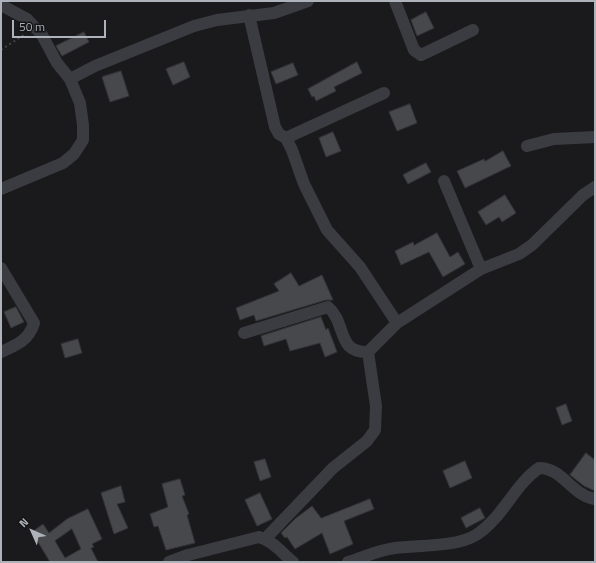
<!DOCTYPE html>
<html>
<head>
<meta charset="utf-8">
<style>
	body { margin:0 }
	#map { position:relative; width:596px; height:563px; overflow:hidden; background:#1a1a1c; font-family:"Titillium Web",sans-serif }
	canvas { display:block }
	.frame { position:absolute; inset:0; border:2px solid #aeb2ba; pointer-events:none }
	.north { position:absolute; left:12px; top:511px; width:40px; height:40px; -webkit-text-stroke:3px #151517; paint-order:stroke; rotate:315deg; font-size:11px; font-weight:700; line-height:16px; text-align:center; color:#aeb2ba }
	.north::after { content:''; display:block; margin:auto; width:14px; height:18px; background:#aeb2ba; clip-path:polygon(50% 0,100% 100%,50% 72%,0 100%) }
	.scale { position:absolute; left:12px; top:20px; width:94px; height:18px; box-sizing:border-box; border:2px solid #aeb2ba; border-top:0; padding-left:5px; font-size:12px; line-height:14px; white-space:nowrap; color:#aeb2ba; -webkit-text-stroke:3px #151517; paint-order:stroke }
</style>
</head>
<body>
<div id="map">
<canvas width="596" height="563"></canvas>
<div class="frame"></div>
<div class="north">N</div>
<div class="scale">50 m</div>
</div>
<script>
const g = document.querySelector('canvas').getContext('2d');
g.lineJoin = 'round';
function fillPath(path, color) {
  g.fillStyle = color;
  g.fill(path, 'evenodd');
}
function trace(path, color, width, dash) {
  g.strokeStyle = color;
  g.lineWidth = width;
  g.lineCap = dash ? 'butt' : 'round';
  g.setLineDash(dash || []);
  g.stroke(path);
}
const building = new Path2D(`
	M426 12 434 28 417 36 411 20Z
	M84 32 89 42 62 56 56 46Z
	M184 62 190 77 173 85 166 69Z
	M357 62 362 73 334 87 336 91 316 101 314 96 312 97 308 89Z
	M293 63 298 75 276 84 271 72Z
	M121 71 129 96 110 102 102 77Z
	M410 104 417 123 397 131 389 112Z
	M333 132 341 151 326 157 319 138Z
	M503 151 511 166 465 188 457 171 484 159 485 161Z
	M426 163 431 172 408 184 403 175Z
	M505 195 516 213 502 222 499 217 486 225 478 212Z
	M437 233 450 257 458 252 465 264 443 277 429 252 401 265 395 251 413 242 414 245Z
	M291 273 299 286 322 275 333 300H326L256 321 254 315 240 320 236 308 279 291 274 284Z
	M16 307 24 322 11 328 4 312Z
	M321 317 326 330 328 328 337 352 325 357 320 343 290 351 286 339 264 346 261 336Z
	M78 339 82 353 65 358 61 344Z
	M566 404 572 421 562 425 556 408Z
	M586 453 595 460V491L584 486 570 475Z
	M265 459 271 477 260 481 254 462Z
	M465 461 472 478 450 488 443 471Z
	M180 479 185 495 182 496 189 514 187 515 195 543 166 550 158 526 154 527 150 514 168 507 162 484Z
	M121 486 125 502 117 504 128 528 114 534 101 493Z
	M260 493 272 519 257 526 245 500Z
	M370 499 374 509 344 521 353 544 330 554 322 533 295 549 287 537 285 538 281 533 296 518 312 506 321 518Z
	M480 508 485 518 466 528 461 518Z
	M88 509 102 539 92 544 94 547 91 548 98 562H50L32 532 43 524 49 533 67 519ZM72 529 81 549 65 558 55 541Z`);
fillPath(building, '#47484c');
trace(building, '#343438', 1);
trace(new Path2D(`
	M1 50 25 34`), '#424347', 2, [2, 3]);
trace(new Path2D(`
	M395 1 414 50 421 55 473 30
	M1 5 27 19 42 35 57 63 70 79 80 103 83 125V140L74 154 63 163 1 189
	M249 15 275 127 279 134 286 138 292 150 304 184 327 230 360 267 397 323
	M70 79 95 66 194 26 217 20 274 13 308 1
	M286 138 384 93
	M527 146 554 139 595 137
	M444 181 481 269
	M1 268 34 323C29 340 17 345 1 352
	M244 333 328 307C347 323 336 353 368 352
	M265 539 333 468 367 441 375 430 376 406 368 352 397 323 481 269 519 254 532 245 583 195 595 187
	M169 562 188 555 259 537C273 541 282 553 293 562
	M348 562C364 557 379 550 395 548 419 545 457 547 476 535 503 518 514 485 539 468 563 468 571 495 595 499`), '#3b3c41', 12);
</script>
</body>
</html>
